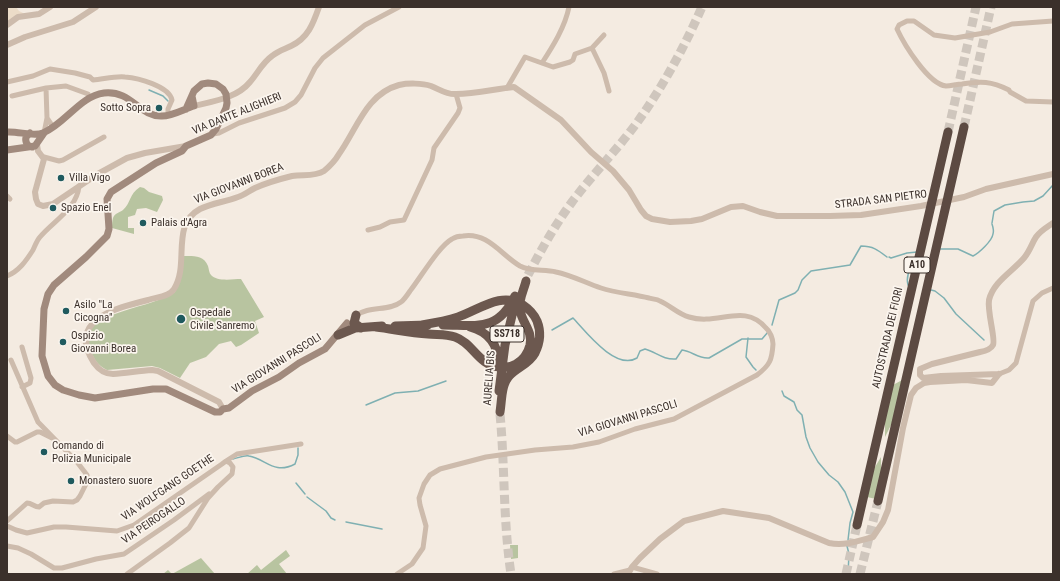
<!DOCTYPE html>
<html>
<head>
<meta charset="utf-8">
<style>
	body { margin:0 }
	#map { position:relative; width:1060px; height:581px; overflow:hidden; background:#f4ebe1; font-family:"Roboto Condensed",sans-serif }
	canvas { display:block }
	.frame { position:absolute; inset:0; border:8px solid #3b302b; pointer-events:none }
</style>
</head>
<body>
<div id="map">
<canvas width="1060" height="581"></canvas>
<div class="frame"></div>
</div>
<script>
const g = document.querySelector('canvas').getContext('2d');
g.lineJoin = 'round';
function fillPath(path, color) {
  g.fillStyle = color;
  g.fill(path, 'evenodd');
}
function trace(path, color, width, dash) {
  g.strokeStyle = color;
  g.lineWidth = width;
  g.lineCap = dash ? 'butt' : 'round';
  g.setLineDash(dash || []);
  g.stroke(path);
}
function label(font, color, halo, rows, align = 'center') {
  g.font = font + ' "Roboto Condensed",sans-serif';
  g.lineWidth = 3.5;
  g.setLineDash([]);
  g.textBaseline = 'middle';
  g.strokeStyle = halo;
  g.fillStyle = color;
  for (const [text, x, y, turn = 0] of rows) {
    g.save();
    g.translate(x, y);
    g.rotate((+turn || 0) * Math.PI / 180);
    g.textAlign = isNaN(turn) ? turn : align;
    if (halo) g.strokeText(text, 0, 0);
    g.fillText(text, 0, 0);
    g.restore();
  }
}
fillPath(new Path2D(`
	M140 187 144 188 149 192 162 196 163 200 157 212 146 208 137 209 135 215 128 217V228H134V234L112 228C112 225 112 221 113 218 115 213 119 213 123 210 131 203 129 194 140 187Z
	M184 256C193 256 204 255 208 266 209 269 209 273 211 275 217 282 233 279 241 279L264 317 255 321 259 333 241 345 236 347 231 341 219 344 206 357 190 363 180 378 160 368 152 366 107 370C98 366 93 358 90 349 87 339 89 328 98 321 102 318 109 316 115 314 133 307 160 302 175 292Z
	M904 379 894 419 885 437V417L893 385Z
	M881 457V474L876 499 867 497 872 472Z
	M510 545H518V558L511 559Z
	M286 550 290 556 279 564 287 574H247L257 565 261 570Z
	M201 558 215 574H163L168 570 172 574Z`), '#b8c4a0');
fillPath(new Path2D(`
	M8 7H16L19 11 25 14 7 22Z`), '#ecdcc8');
trace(new Path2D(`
	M149 90 163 96 168 101
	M992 223 994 211 1005 205 1023 202 1034 201 1043 196 1053 185
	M940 249H958L973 256C979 253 992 241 993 234 994 231 993 227 992 224
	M889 257 891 258 907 253 917 252
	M908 285C906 278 909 269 913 264
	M931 290 935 291 944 298 956 314 984 340
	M772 325 779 300 795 293 798 290 802 280 811 271 850 265 861 246C873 246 878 250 887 257
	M552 330 573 318C586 332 616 371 637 358L640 351 645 349C656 352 663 360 676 359L682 350C692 351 698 359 709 358L742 339H762L768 332
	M748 338 746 357 753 367 756 370
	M782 391 784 396 794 402 797 410 802 415 806 437 810 448 818 462 829 475 838 482 845 492 853 512 850 523 848 540
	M366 405 395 393 418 391 446 381
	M233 459C238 458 244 455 249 456 266 459 274 475 295 464L298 455V448
	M296 483 305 494
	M307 497 326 511 331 518 335 520
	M346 522 382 529
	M847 546 849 554 848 574`), '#7fb0b2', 1.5);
trace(new Path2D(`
	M528 275C541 250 555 225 572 202 592 175 616 151 636 124 662 88 684 48 702 7
	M500 414C505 467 503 521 511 574`), '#cfc6bd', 9, [9, 4.5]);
trace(new Path2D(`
	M964 127 991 7
	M948 132 976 7
	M846 574 857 525
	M860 574 878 501`), '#cfc6bd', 9, [9, 4.5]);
trace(new Path2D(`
	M1053 21 1012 24 990 32 955 38 934 35 914 21H907L899 25 897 29C904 44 928 84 946 86 951 86 957 84 962 84 981 81 991 81 1009 90L1010 92 1026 101 1053 102
	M592 48 604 73 609 91
	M542 63C553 46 565 27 569 7
	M7 82 33 76 50 69 75 73 90 77 93 80C104 79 115 76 125 77 138 78 169 86 172 100L168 109V115
	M507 88 525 57 553 67 570 62 573 60 575 54 592 48 604 35
	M12 96 46 88
	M47 118 46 88 66 86 88 94
	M44 133 47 118 53 127
	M213 134 219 133 239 123 285 108 295 102 301 95 315 68 323 58 365 25 399 7
	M44 157 59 161 63 160 104 137
	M7 196 10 199
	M368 230 380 227 390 222 404 220 432 160 434 148 458 113 460 108 456 94
	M7 276C19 271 26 261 33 250 35 246 37 240 40 237 53 221 77 209 79 186
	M355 316C370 305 388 312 401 302 404 300 408 294 410 291 421 277 439 246 452 239 455 237 460 236 463 236 488 232 501 255 520 266 531 272 544 269 556 272 571 275 586 283 601 288 616 293 633 294 649 298 652 299 657 299 660 301 671 306 678 314 689 317 718 326 744 302 766 328 770 331 773 339 773 344 772 360 770 365 757 375L674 419 635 429 599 442 573 447 535 450 486 457 440 469 430 475 424 484 419 498 420 505 426 526 423 548 412 564 397 574
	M999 374 1009 370 1016 363 1033 301 1042 293 1053 288
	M22 387 30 383 31 378 22 347
	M7 436 15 442H17L37 432H40L52 438
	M226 461 237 454 301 444
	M7 521 27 503C32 503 34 507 39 507L44 503 53 501 73 502 77 500 80 496 88 480 87 475 77 462 38 422 11 360
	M7 526 16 530 27 533 54 527H66L117 531 134 525 222 464 226 461 230 463 233 467 232 474 218 487 208 498 189 528 170 543 127 574
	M7 546 18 548 31 554 54 568H62L96 559 124 554 174 520 209 494
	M632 567 657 574
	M614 574 630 570`), '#cdbbac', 5);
trace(new Path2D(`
	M7 25 18 17 39 14 50 7
	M7 45 25 37 73 22 96 7
	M194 106C214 101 237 98 250 82 258 73 262 63 272 56 278 51 285 49 291 46 308 38 313 24 319 7
	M37 145 38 151 44 159 35 192 36 199 38 204 43 206 53 204 96 175 127 158 145 153 186 146
	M999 374 941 376 923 378 920 375V369L932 364 980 352C985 351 991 349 993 345 996 340 987 312 989 300 993 282 1013 271 1024 258 1030 251 1032 243 1036 237 1040 231 1047 227 1053 223
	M223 409 219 402 158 371 152 370C139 371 126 373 113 374 104 374 99 370 94 363 66 320 116 308 148 300 156 297 169 297 174 289 190 264 170 225 200 209 212 203 225 202 238 197 244 195 249 191 255 188 266 183 280 179 292 176 303 174 314 177 324 171 330 166 335 161 339 154 357 129 366 94 399 85 408 83 422 83 431 86 439 89 447 95 456 94 475 94 495 89 514 87L561 120 591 152 613 171 629 190 641 210 646 216 652 219 670 222 691 221 702 219 731 207 743 206 760 212 777 216H830L861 215 921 206 964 197 986 189 1053 174
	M628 574 632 567 640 558 660 539 684 521 723 511 769 518 829 543C845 546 858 541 873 537L883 522 888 510 903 428 911 395 916 388 924 383 930 382 966 380 992 383 999 374`), '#cdbbac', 6);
trace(new Path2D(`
	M186 109 194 91 202 84 208 83 216 84 223 89 226 94 227 103 226 108 216 129 211 135 186 146 182 151 156 163 111 192 107 199 109 229 107 236 86 257 54 285 48 294 44 309 42 356 48 376 55 385 63 390 79 395 95 398 153 389H166L215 412H220L223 409 229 408 252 391 279 377 299 363 325 349 347 323
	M7 132C18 131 34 137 43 133 65 124 80 96 104 93 132 90 139 117 162 116 173 116 184 109 194 106L192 96
	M30 133 26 137C25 142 27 146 32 147
	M7 150 35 146 44 133`), '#a18a7d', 7);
trace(new Path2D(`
	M356 315 354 323 361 328
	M422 325C434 323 446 321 458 317 479 310 501 291 523 305 529 309 534 314 537 321 541 331 540 343 535 353 529 364 518 367 510 375 501 384 502 400 500 412
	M443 325C477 325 498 332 515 296
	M395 326 428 325
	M376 327C393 329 410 333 428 334 437 335 446 334 455 337 473 343 478 365 499 367 505 368 511 367 516 364 523 360 528 353 530 345 533 331 522 323 520 310 518 300 524 290 526 281
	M470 327C489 332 498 345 499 364
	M338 335 355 328 382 326
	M499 391 505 345 515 303`), '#6c584f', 9);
trace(new Path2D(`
	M878 501 964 127
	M857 525 948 132`), '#5c4a42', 9);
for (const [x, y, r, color] of [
	[159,108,4,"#1f5a5e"],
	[61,178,4,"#1f5a5e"],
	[53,208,4,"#1f5a5e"],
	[143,223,4,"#1f5a5e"],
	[66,311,4,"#1f5a5e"],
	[181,319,5,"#1f5a5e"],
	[63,342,4,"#1f5a5e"],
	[44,452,4,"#1f5a5e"],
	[71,481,4,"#1f5a5e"]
]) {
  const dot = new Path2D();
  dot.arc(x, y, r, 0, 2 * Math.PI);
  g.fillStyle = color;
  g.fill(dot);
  trace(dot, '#fbf5ee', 1.5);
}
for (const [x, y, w] of [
	[917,265,26],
	[507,334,34]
]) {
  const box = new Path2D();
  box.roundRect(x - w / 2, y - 8, w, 16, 3);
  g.fillStyle = '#fbf5ee';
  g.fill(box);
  trace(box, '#3b302b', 1);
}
label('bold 10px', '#3b302b', null, [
	["A10",917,265],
	["SS718",507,334]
]);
label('11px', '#3b302b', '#fbf5ee', [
	["Sotto Sopra",151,108,"right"],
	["Villa Vigo",69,178],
	["Spazio Enel",61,208],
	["Palais d'Agra",151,223],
	["Asilo \"La",74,305],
	["Cicogna\"",74,318],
	["Ospedale",190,313],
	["Civile Sanremo",190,326],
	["Ospizio",71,336],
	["Giovanni Borea",71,349],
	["Comando di",52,446],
	["Polizia Municipale",52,459],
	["Monastero suore",79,481]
], 'left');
label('11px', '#3b302b', '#fbf5ee', [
	["VIA DANTE ALIGHIERI",237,114,-22],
	["VIA GIOVANNI BOREA",239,184,-21],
	["STRADA SAN PIETRO",881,200,-7],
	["AUTOSTRADA DEI FIORI",888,338,-77],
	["VIA GIOVANNI PASCOLI",277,364,-32],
	["AURELIA BIS",490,378,-86],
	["VIA GIOVANNI PASCOLI",628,419,-17],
	["VIA WOLFGANG GOETHE",168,488,-34],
	["VIA PEIROGALLO",154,521,-34]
]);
</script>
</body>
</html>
